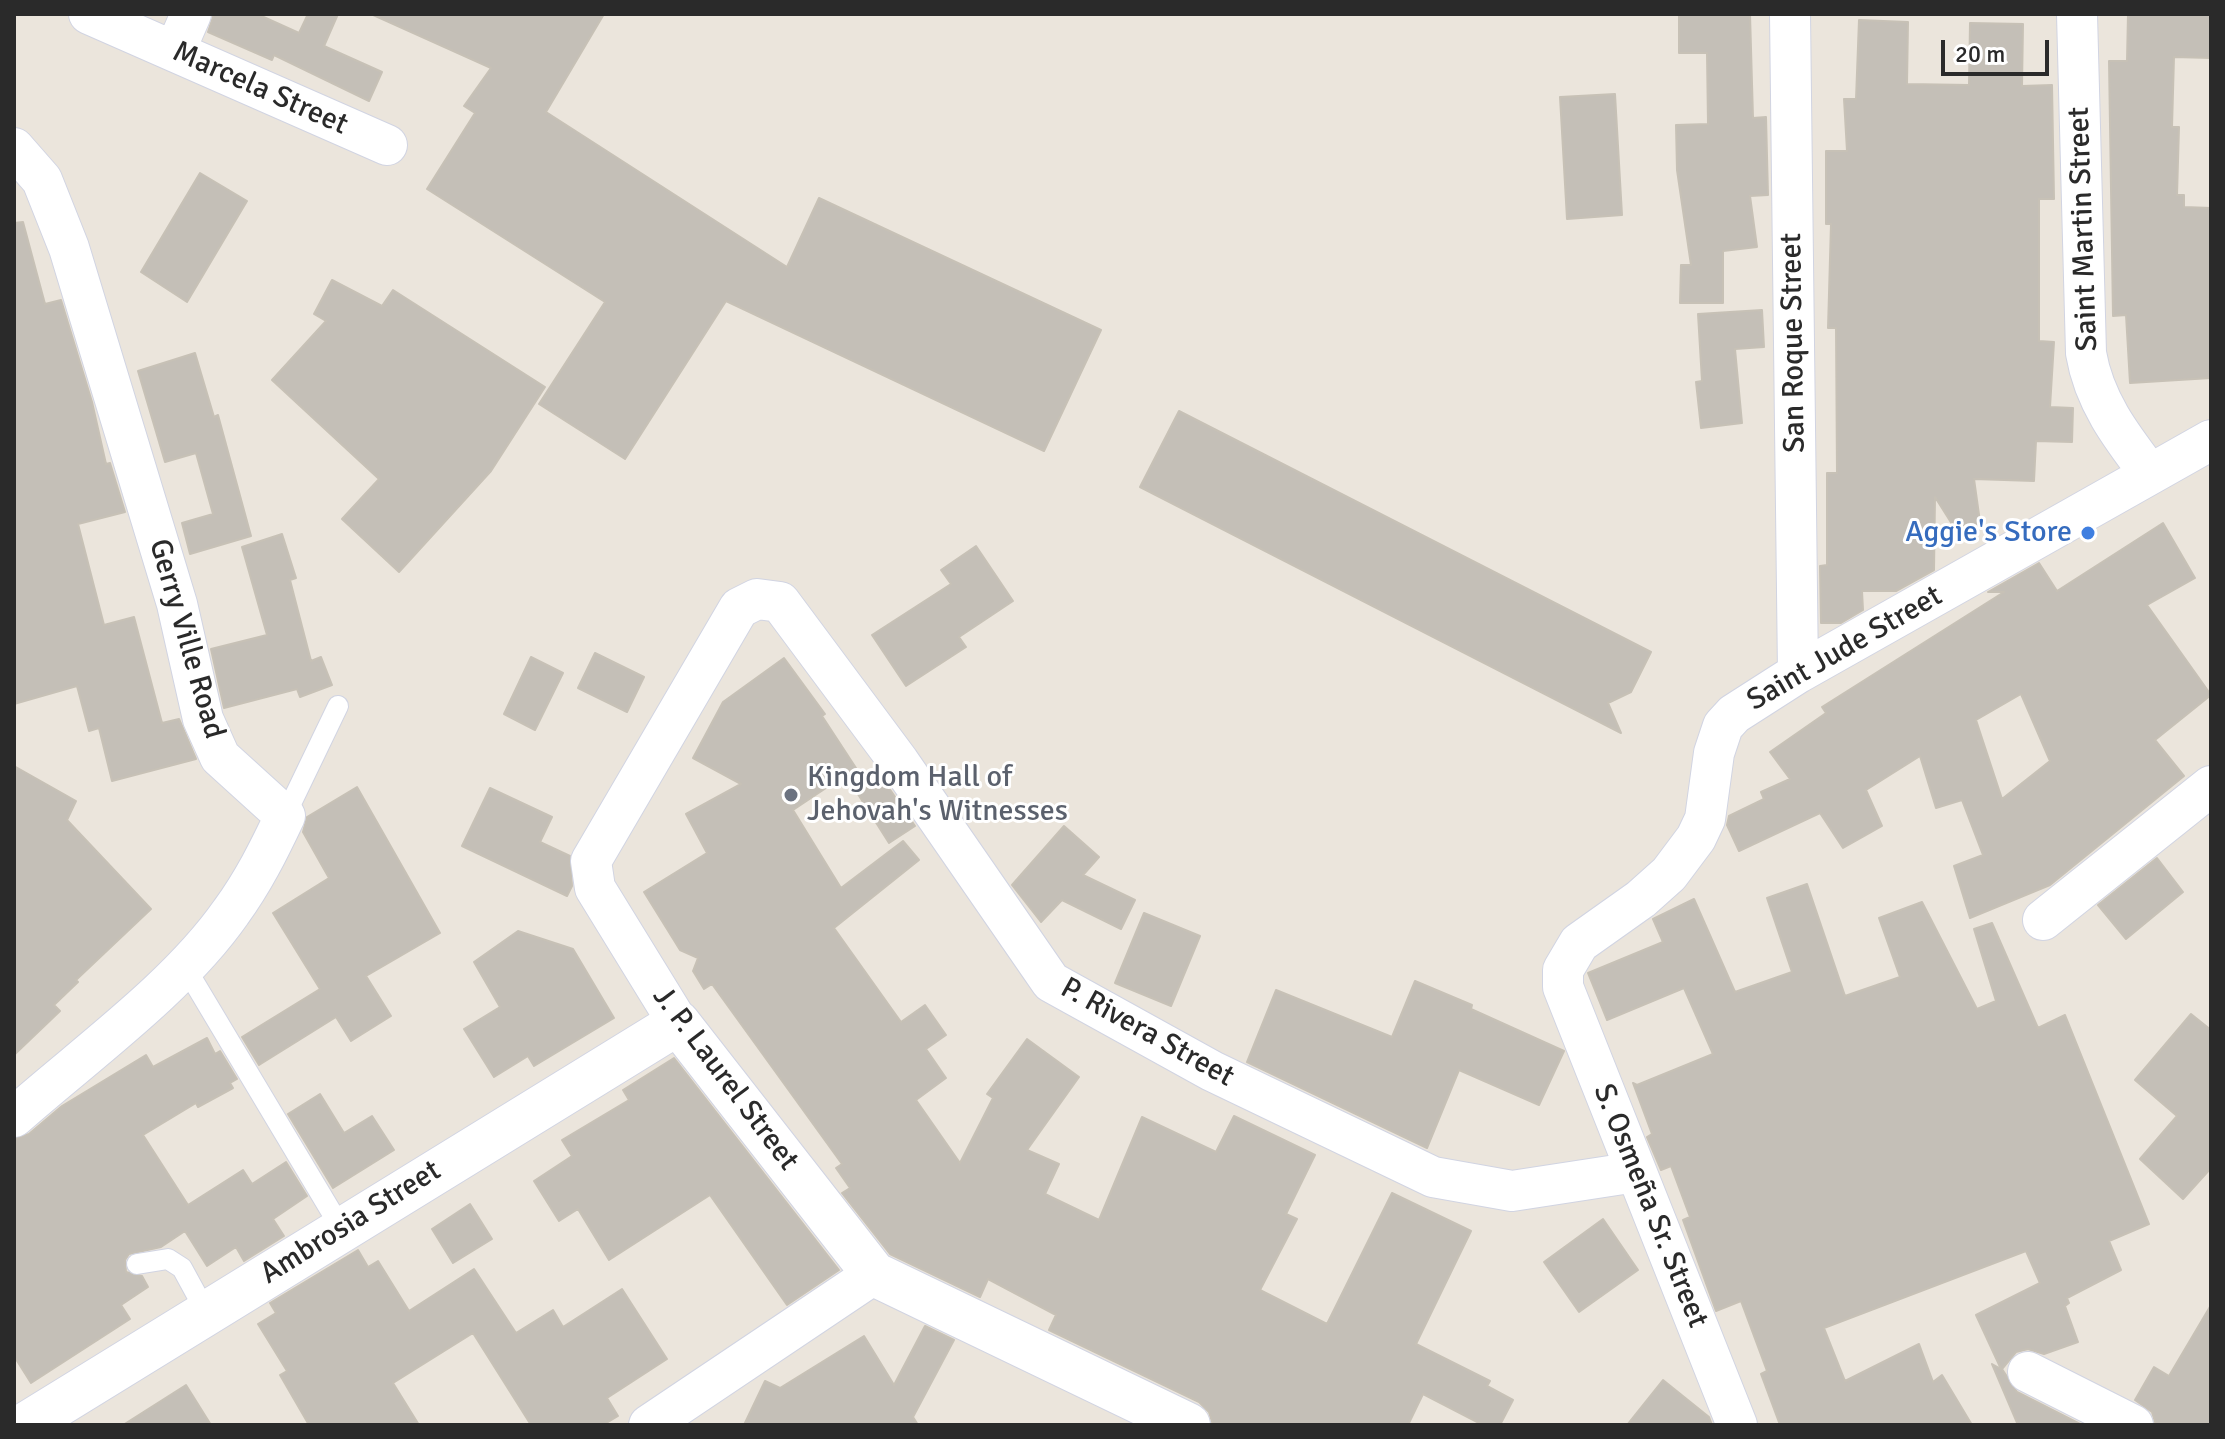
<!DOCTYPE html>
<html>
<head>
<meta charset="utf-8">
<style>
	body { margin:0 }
	#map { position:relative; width:2225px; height:1439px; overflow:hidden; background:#ebe5dc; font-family:Signika,sans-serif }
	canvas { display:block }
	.frame { position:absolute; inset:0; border:16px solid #2a2a2a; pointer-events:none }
	.scale { position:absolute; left:1941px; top:40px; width:108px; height:36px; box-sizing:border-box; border:4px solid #2a2a2a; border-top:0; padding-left:10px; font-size:24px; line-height:28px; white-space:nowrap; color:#2a2a2a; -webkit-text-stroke:6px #fff; paint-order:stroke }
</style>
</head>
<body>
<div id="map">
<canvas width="2225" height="1439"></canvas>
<div class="frame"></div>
<div class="scale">20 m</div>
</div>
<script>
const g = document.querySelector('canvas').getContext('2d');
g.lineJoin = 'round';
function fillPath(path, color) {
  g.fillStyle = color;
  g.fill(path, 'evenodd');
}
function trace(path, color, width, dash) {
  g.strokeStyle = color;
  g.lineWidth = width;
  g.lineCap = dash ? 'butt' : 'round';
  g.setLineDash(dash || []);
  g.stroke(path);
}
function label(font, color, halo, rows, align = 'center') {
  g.font = font + ' Signika,sans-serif';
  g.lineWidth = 6;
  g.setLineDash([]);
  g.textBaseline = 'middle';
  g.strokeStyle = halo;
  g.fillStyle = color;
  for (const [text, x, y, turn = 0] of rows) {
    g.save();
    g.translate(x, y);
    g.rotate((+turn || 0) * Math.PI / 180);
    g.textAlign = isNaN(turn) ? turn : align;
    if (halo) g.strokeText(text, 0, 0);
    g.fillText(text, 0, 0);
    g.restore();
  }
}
const building = new Path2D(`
	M214 14H257L299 33 308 14H338L324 46 382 72 369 101 274 55 272 60 208 32Z
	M371 14H604L546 112 787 267 819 198 1101 330 1044 451 726 301 625 459 539 404 605 302 427 189 475 113 464 106 491 68Z
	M1679 14H1750L1753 118 1766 117 1768 195 1750 196 1757 247 1723 251V303H1680L1681 265H1691L1677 170 1676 125 1708 124 1707 53H1679Z
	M2128 14H2211V58L2174 57 2172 127H2179L2177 195H2184V207L2211 208V378L2130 383 2126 315 2113 316 2109 61H2127Z
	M1859 20 1908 22 1907 84 1969 85 1970 23 2023 24 2022 86 2052 85 2054 199H2039V341L2054 342 2050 407 2073 408 2072 442 2036 441 2034 481 1974 479 1981 529 1957 532 1935 497 1934 570 1896 591H1862L1863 610 1841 623H1821L1820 566 1827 565V473H1837L1836 328H1828L1831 224H1826V151H1847L1844 99H1856Z
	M1615 94 1622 215 1567 219 1560 97Z
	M200 173 247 201 187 302 141 272Z
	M23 222 45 304 61 300 92 402 106 464 110 463 125 512 78 524 104 625 134 617 162 723 179 719 196 759 112 781 99 728 89 731 77 686 14 704V223Z
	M332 280 382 306 393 290 545 387 491 471 399 572 342 519 379 479 272 380 326 321 314 314Z
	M1762 310 1764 347 1735 349 1742 423 1701 428 1696 382 1702 381 1698 314Z
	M195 353 214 417 218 415 251 536 190 554 182 523 213 514 196 453 165 462 138 371Z
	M1179 411 1651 652 1631 692 1608 703 1621 733 1140 487Z
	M2163 523 2195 578 2147 605 2211 695 2155 740 2184 776 2050 885 1970 918 1954 866 1983 855 1962 800 1936 808 1920 756 1866 790 1882 826 1843 848 1820 813 1739 851 1727 825 1729 816 1764 799 1761 792 1790 779 1770 752 1826 713 1822 707 2004 592H1988L2039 563 2057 591ZM2021 694 2050 761 2002 799 1976 720Z
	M282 534 296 578 290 580 311 661 321 657 332 685 300 697 297 689 224 708 211 649 267 635 242 547Z
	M976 546 1013 601 959 637 966 647 906 686 872 635 951 584 941 570Z
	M595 653 644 677 627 712 578 688Z
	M531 657 563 673 535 730 504 714Z
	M784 658 825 714 822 716 856 768 793 810 841 888 903 841 919 860 834 928 901 1022 925 1005 946 1035 926 1049 946 1078 916 1100 960 1163 993 1098 987 1094 1027 1039 1079 1077 1027 1150 1059 1164 1045 1194 1099 1220 1142 1117 1216 1152 1234 1116 1315 1155 1286 1214 1297 1219 1260 1290 1327 1324 1392 1193 1471 1231 1416 1344 1490 1381 1487 1386 1513 1400 1500 1425H1483L1423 1394 1408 1425H1213L1209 1412 1199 1402 1049 1330 1056 1315 988 1279 980 1297 890 1254 842 1193 850 1188 836 1168 842 1164 712 984 704 989 693 971 698 958 680 950 644 892 707 853 686 814 741 784 693 758 723 702Z
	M14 766 76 801 67 820 151 909 76 980 78 982 54 1005 60 1011 14 1055Z
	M880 775 915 826 889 843 856 791Z
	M357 787 440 933 366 976 391 1016 351 1041 336 1017 259 1065 242 1037 320 989 273 913 329 878 303 832 307 817Z
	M490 788 552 817 540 842 570 856 572 886 567 896 462 846Z
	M1064 826 1099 857 1083 875 1135 900 1121 929 1062 900 1041 922 1012 885Z
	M2157 858 2183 892 2126 939 2098 905Z
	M1807 884 1845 996 1900 977 1879 918 1922 902 1977 1009 1996 1001 1974 929 1992 923 2038 1028 2065 1015 2149 1224 2109 1241 2121 1270 2067 1298 2069 1303 2065 1306 2078 1342 2044 1354 2028 1349 2016 1352 2002 1369 2017 1392 2082 1425H2018L1992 1364 2001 1369 1976 1315 2040 1283 2026 1251 1824 1328 1845 1381 1919 1344 1933 1382 1942 1375 1972 1425H1780L1761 1374 1767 1371 1741 1301 1716 1311 1683 1220 1690 1217 1671 1166 1661 1170 1647 1137 1652 1134 1633 1083 1637 1085 1713 1054 1684 988 1607 1020 1588 973 1663 942 1653 919 1694 899 1735 992 1792 972 1767 898Z
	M1144 913 1200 936 1171 1006 1115 983Z
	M518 931 573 949 614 1018 534 1066 528 1056 494 1077 464 1029 500 1007 474 962Z
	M1415 981 1472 1005 1471 1009 1564 1051 1539 1105 1459 1070 1427 1148 1247 1062 1276 990 1392 1037Z
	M2191 1014 2211 1030V1168L2183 1199 2140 1159 2177 1116 2135 1080Z
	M207 1038 215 1054 220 1051 237 1079 230 1083 233 1088 198 1107 196 1103 143 1135 188 1205 243 1170 252 1184 286 1162 307 1196 273 1219 284 1236 244 1261 236 1247 207 1266 185 1231 161 1247 129 1254 125 1260 126 1272 142 1276 148 1287 121 1305 130 1319 31 1383 14 1356V1139L29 1134 62 1106 146 1055 153 1067Z
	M674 1058 839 1270 787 1305 710 1195 609 1260 578 1209 559 1221 534 1181 572 1156 562 1140 629 1100 623 1090Z
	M320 1094 344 1133 372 1116 394 1150 333 1188 288 1114Z
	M470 1204 492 1239 453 1263 432 1229Z
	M1603 1219 1638 1270 1579 1312 1544 1262Z
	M358 1250 368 1267 378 1261 409 1311 474 1269 516 1333 553 1310 563 1327 622 1289 667 1359 607 1398 618 1416 603 1425H531L473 1333 393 1383 419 1425H309L280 1375 287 1371 258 1324 276 1313 270 1303Z
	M2211 1305V1425H2156L2152 1412 2135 1400 2154 1367 2169 1376Z
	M925 1326 954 1340 913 1417 918 1425H744L765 1381 780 1388 864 1336 894 1385Z
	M1663 1380 1709 1417 1712 1425H1627Z
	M186 1385 211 1425H123Z`);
fillPath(building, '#c4bfb7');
trace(building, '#c7c1b6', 2);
const service = new Path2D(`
	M285 816 338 706
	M185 967 341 1228
	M137 1264 168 1259 182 1268 206 1312`);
const minor = new Path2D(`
	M89 14 387 145
	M1790 14 1798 673
	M2077 14 2086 353C2094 401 2121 436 2150 474
	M175 51 191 14
	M14 148 42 180 69 248 177 604 203 719 220 757 285 816C269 850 253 882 231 912 178 988 84 1055 14 1117
	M2043 920 2211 786
	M678 1023 595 888 591 861 739 608 757 599 780 602 899 762 1051 982 1212 1071 1433 1177 1512 1191 1636 1172
	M2028 1372 2133 1425
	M649 1425 874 1274
	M1737 1425 1563 987V970L1579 943 1641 899 1669 874 1696 838 1705 819 1714 753 1723 726 1734 714 1798 673 2211 440`);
const tertiary = new Path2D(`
	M25 1425 678 1023 874 1274 1188 1425`);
trace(service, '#d1d4e2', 22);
trace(minor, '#d1d4e2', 42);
trace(tertiary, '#d1d4e2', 46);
trace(service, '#fff', 20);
trace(minor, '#fff', 40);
trace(tertiary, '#fff', 44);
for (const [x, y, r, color] of [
	[2088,533,8,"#3f7fe0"],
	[791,795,8,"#6b7280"]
]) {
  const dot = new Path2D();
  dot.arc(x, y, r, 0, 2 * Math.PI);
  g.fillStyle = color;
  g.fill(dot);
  trace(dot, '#fff', 3);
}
label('30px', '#2a2a2a', '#fff', [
	["Marcela Street",260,89,24],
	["Saint Martin Street",2084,229,-92],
	["San Roque Street",1794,343,-91],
	["Gerry Ville Road",186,639,74],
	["Saint Jude Street",1845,649,-30],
	["P. Rivera Street",1147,1033,29],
	["J. P. Laurel Street",725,1079,53],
	["S. Osmeña Sr. Street",1650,1206,68],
	["Ambrosia Street",351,1223,-32]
]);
label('30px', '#366cbe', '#fff', [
	["Aggie's Store",2072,533]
], 'right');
label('30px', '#5b616d', '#fff', [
	["Kingdom Hall of",807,778],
	["Jehovah's Witnesses",807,812]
], 'left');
</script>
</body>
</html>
